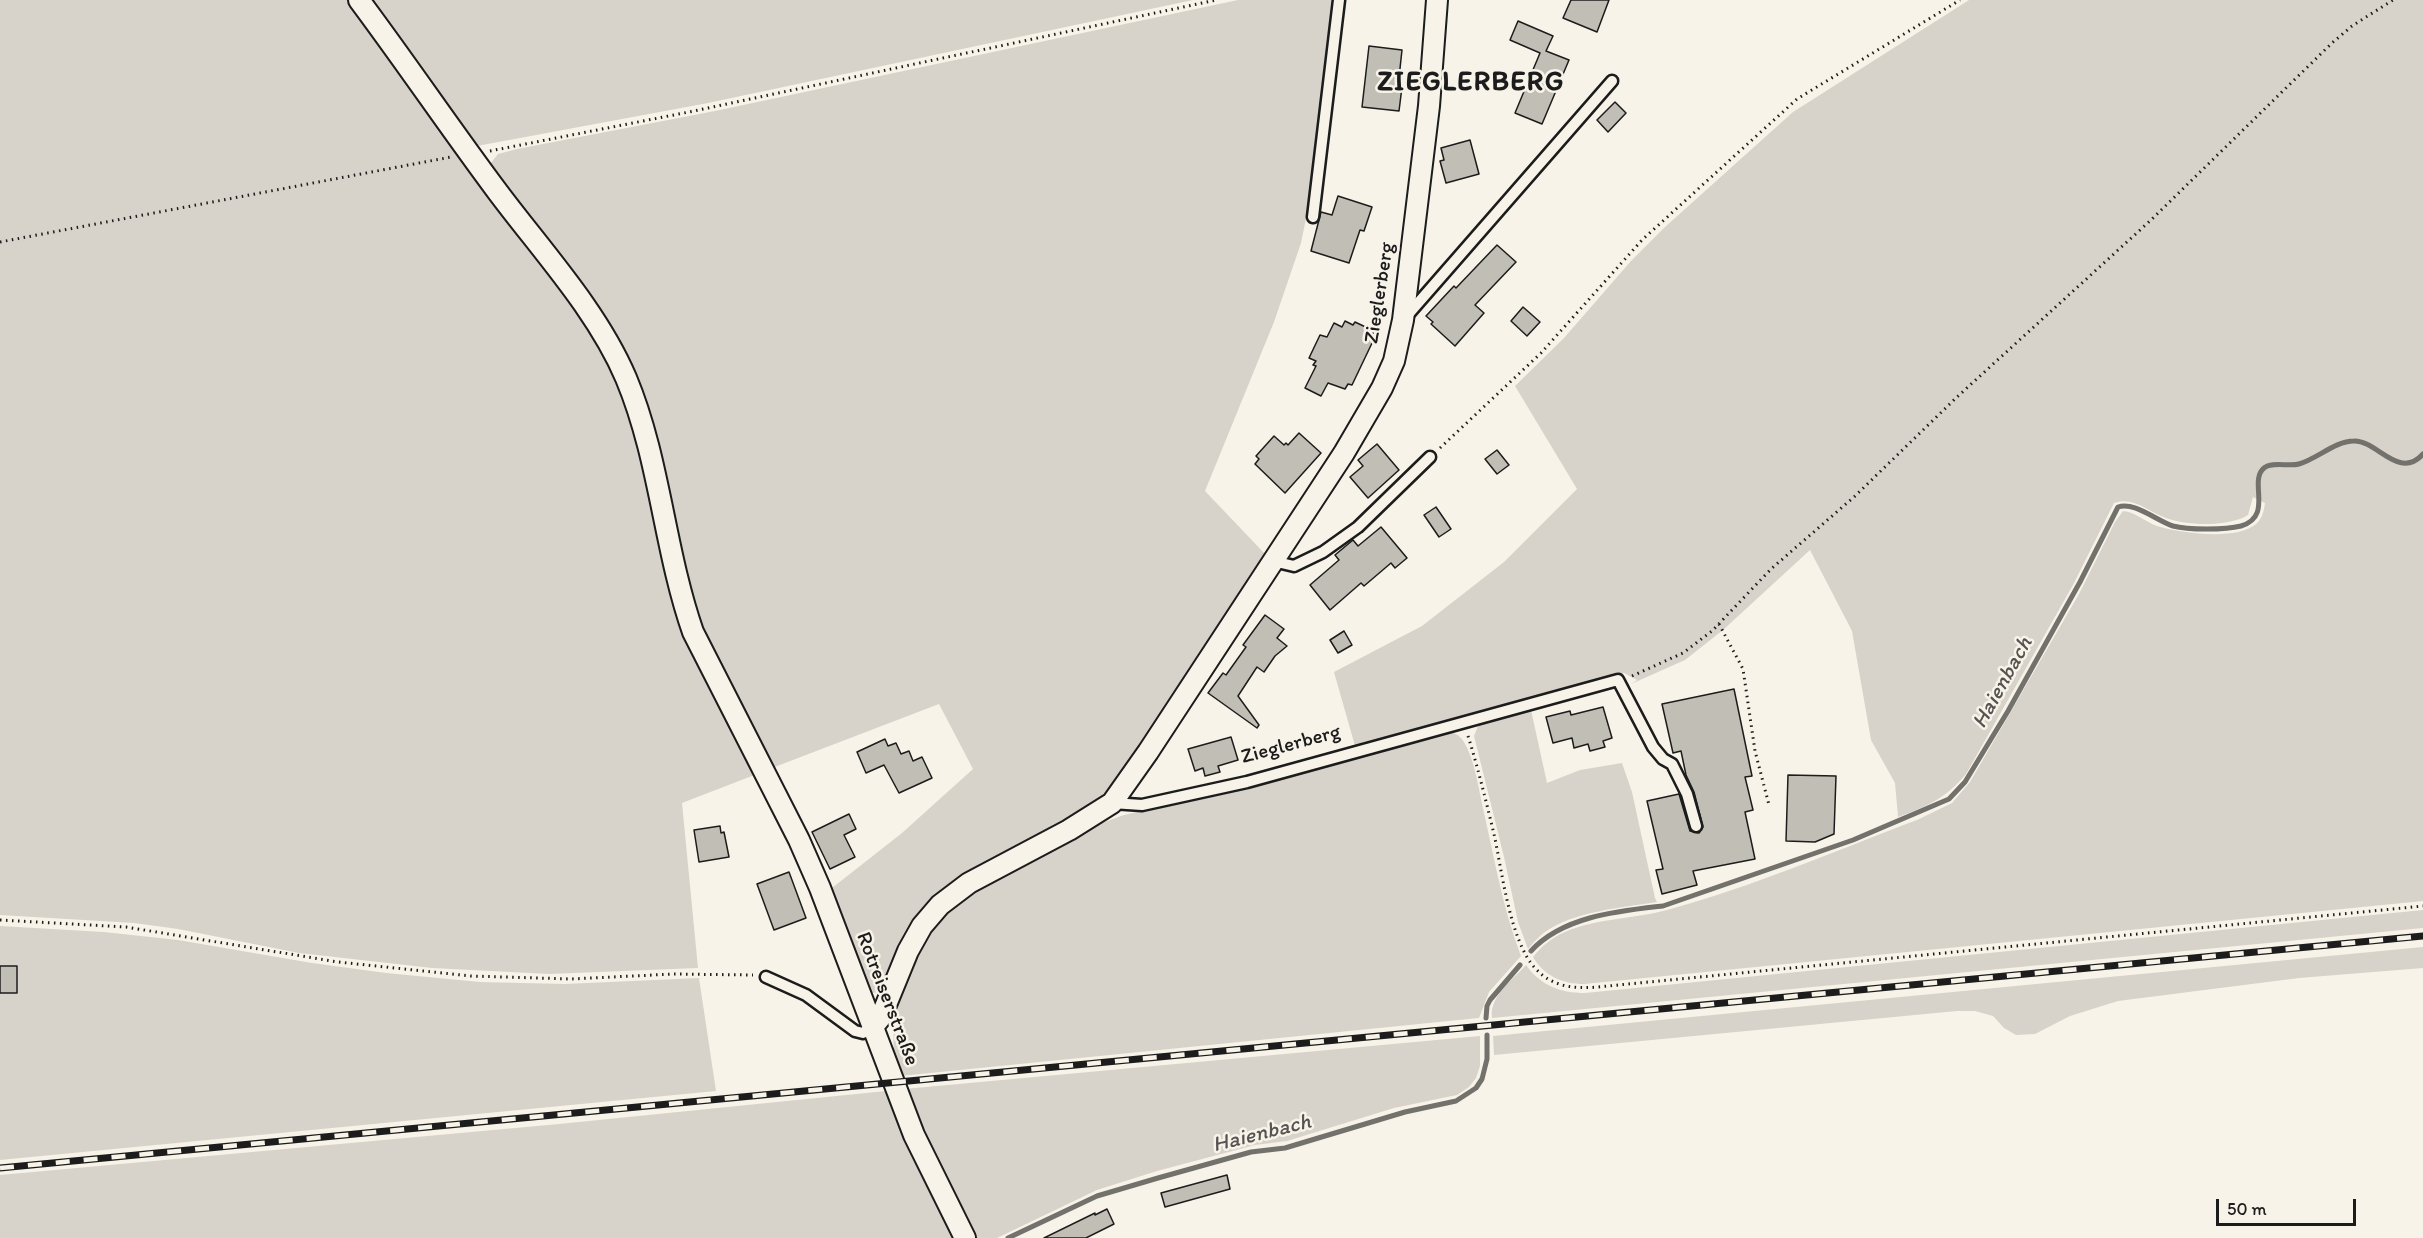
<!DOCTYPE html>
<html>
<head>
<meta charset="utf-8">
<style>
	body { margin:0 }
	#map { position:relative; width:2423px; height:1238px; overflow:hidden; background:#f7f3e8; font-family:Itim,sans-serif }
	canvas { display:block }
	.scale { position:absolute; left:2216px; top:1199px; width:140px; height:27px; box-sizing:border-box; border:3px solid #1c1c1c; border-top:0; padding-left:8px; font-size:18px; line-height:21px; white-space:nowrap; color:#1c1c1c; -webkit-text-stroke:4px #f7f3e8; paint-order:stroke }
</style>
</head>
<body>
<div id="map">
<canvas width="2423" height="1238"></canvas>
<div class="scale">50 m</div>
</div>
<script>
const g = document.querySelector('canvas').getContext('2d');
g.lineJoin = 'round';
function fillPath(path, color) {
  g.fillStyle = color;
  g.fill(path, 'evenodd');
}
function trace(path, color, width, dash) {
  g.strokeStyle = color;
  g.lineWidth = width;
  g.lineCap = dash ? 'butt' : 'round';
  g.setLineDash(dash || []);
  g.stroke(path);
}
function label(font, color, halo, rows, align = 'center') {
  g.font = font + ' Itim,sans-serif';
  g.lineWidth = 5;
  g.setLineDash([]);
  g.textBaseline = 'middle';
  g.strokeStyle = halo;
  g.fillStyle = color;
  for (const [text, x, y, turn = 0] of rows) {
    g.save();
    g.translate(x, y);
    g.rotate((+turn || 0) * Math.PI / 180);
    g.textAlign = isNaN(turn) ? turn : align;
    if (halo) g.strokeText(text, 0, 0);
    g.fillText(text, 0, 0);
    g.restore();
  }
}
fillPath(new Path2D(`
	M0 0H351L600 344 630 406 676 604 757 774 682 803 698 968 549 974 432 968 299 953 178 929 134 923 0 915Z
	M366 0H1193L708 103 477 146 470 142Z
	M1238 0H1333L1311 194 1301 243 1274 322 1205 491 1266 555 1145 740 1119 777 1100 798 1081 813 975 870 883 990 878 993 869 992 830 896 832 888 902 833 973 769 939 704 772 768 737 704 692 607 654 435 492 170 490 164 498 154 517 149 715 111Z
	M1969 0H2423V901L1584 984C1563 984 1544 976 1533 957 1542 946 1551 938 1565 932 1597 918 1634 919 1667 910 1752 887 1835 851 1917 820L1952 803 1970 782 2079 594 2115 522 2123 511C2136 512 2145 522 2157 526 2180 533 2236 541 2256 524 2262 519 2264 511 2265 503L2253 497 2248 515C2230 527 2186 526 2166 518 2148 512 2134 496 2114 503L2073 585 1966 774C1946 798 1928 806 1898 817L1895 783 1871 740 1852 631 1810 550 1723 630 1685 660 1631 684 1637 680 1624 673 1355 746 1334 672 1422 626 1504 562 1577 489 1515 386 1564 338 1631 261 1665 227 1793 112Z
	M1531 710 1547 783 1580 770 1622 763 1632 792 1655 898 1657 902C1624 907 1572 912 1545 932 1538 937 1533 943 1528 949L1518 922 1504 857 1474 736 1478 726 1483 723Z
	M1444 732C1453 732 1459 734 1464 742 1474 759 1478 784 1482 804 1494 855 1502 907 1521 956L1489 992 1479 1018 900 1076C879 1023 913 938 954 902 965 893 982 887 994 880 1029 861 1064 843 1099 824L1124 815 1244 787Z
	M2423 910V928L1492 1018C1489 996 1513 980 1526 965 1540 985 1560 993 1585 993Z
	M0 926 104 932 178 940 312 963 386 973 480 982 565 984 699 978 716 1091 0 1160Z
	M2423 947V968L2299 978 2118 1001 2070 1016 2035 1034 2016 1035 2004 1028 1993 1016 1975 1011H1957L1494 1055 1493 1036Z
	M1480 1036V1066L1476 1078 1469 1087 1457 1095 1394 1108 1287 1141 1255 1145 1157 1171 1097 1190 997 1238H975L917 1120 904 1089Z
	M886 1091 935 1202 954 1238H0V1175L559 1124Z`), '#d7d3cb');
trace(new Path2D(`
	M1531 951C1563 916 1619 911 1663 906L1853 840 1949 799 1965 782 2008 711 2080 582 2118 507C2134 501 2157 521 2173 526 2188 530 2225 530 2241 526 2274 516 2248 481 2264 468 2272 461 2289 467 2299 464 2317 459 2335 441 2354 441 2377 440 2399 481 2423 454
	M1486 1018 1487 1006 1490 1000 1520 965
	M1008 1238 1097 1196 1158 1178 1251 1152 1285 1148 1405 1112 1456 1101 1476 1088 1482 1079 1487 1059V1035`), '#72716c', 5);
const building = new Path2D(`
	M1571 0H1609L1597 32 1563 18Z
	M1518 21 1553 36 1546 51 1569 60 1542 124 1515 113 1540 53 1510 40Z
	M1369 46 1402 50 1398 87H1402L1399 111 1362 107Z
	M1615 102 1626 113 1608 132 1597 120Z
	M1470 140 1479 174 1446 183 1440 161 1444 160 1441 148Z
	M1338 196 1372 207 1364 231 1360 230 1349 263 1311 251 1321 212 1332 215Z
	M1497 245 1516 262 1475 305 1484 313 1455 346 1431 324 1433 322 1426 316 1454 286 1456 288Z
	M1523 307 1540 322 1527 336 1511 321Z
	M1345 321 1353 325 1355 322 1374 331 1370 340 1373 341 1352 385 1348 384 1345 389 1328 383 1321 396 1305 388 1316 366 1313 365 1316 361 1309 358 1320 335 1327 337 1334 323 1342 327Z
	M1299 433 1321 453 1285 493 1255 464 1259 459 1256 456 1274 436 1284 445 1286 443 1288 445Z
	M1377 444 1399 470 1368 498 1350 477 1363 466 1358 460Z
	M1497 450 1509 465 1497 474 1485 459Z
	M1436 507 1451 529 1439 537 1424 515Z
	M1381 527 1407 558 1395 568 1391 563 1364 586 1361 583 1330 610 1310 585 1339 560 1335 555 1353 540 1358 546Z
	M1265 615 1284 629 1277 638 1287 646 1275 656 1264 672 1257 667 1238 696 1259 725 1257 728 1208 693 1223 673 1226 675 1246 647 1243 645Z
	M1344 631 1352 645 1338 653 1330 640Z
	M1734 689 1752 776 1745 777 1753 810 1745 812 1755 859 1693 871 1697 885 1662 894 1656 870 1663 869 1647 801 1679 794 1690 831 1699 833 1703 827 1694 792 1686 775 1681 751 1673 753 1662 704Z
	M1603 707 1612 738 1603 741 1605 747 1590 751 1588 744 1574 748 1572 738 1553 743 1546 717 1570 711 1571 715Z
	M1231 737 1238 760 1218 766 1220 772 1205 776 1203 768 1195 771 1188 749Z
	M885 739 888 746 896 743 901 754 909 751 913 761 922 757 932 778 899 793 884 765 866 773 857 752Z
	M1788 775 1836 776 1834 834 1815 842 1786 841Z
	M849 814 856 829 844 835 855 857 830 869 812 832Z
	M720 826 721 833 724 832 729 857 699 862 694 830Z
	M789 872 806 918 774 930 757 884Z
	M0 966H17V993H0Z
	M1227 1175 1230 1189 1165 1207 1161 1193Z
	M1107 1209 1114 1224 1086 1238H1044L1095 1213V1215Z`);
fillPath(building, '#c0beb5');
trace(building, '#1c1c1c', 1.5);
const service = new Path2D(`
	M1313 217 1339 0
	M1405 318 1612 81
	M1273 561 1294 566 1323 552 1358 527 1430 457
	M1112 803 1142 805 1247 782 1618 680 1653 747 1663 759 1672 764 1687 794 1696 826
	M766 977 806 995 855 1031 863 1033 872 1028`);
const minor = new Path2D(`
	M359 0C406 63 450 128 497 191 541 250 597 310 626 378 660 459 664 549 693 632L799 840 820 888 914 1135 965 1238
	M872 1028 881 1017 908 951 922 926 940 905 969 883 1069 830 1112 803 1148 752 1344 453 1382 388 1394 361 1403 320 1429 106 1437 0`);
trace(service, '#1c1c1c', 15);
trace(minor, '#1c1c1c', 24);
trace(new Path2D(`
	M490 151 694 111 1216 0
	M0 242 451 157
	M1440 448 1541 353 1642 240 1797 99 1960 0
	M1719 624 1743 669 1755 751 1769 805
	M1632 676 1683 653 1712 631 1771 569 1854 497 1957 397 2151 220 2332 43 2352 26 2393 0
	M1468 736C1478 768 1486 801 1494 834 1502 871 1510 941 1535 968 1552 987 1574 989 1598 987L2423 906
	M0 920 126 927 338 962 471 976 571 979 674 974 753 975`), '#1c1c1c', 3, [1.5, 4.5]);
trace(service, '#f7f3e8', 10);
trace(minor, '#f7f3e8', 20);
const rail = new Path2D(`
	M0 1168 2423 936`);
trace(rail, '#1c1c1c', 7);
trace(rail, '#f7f3e8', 4.5, [14]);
label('21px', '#1c1c1c', '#f7f3e8', [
	["Zieglerberg",1380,293,-81],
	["Zieglerberg",1291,745,-15],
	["Rotreiserstraße",887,999,69]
]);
label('italic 22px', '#565452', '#f7f3e8', [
	["Haienbach",2003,683,-61],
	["Haienbach",1262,1134,-14]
]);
g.letterSpacing = '1.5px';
label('bold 27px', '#1c1c1c', '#f7f3e8', [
	["ZIEGLERBERG",1471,83]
]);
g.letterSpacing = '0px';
</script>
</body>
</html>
